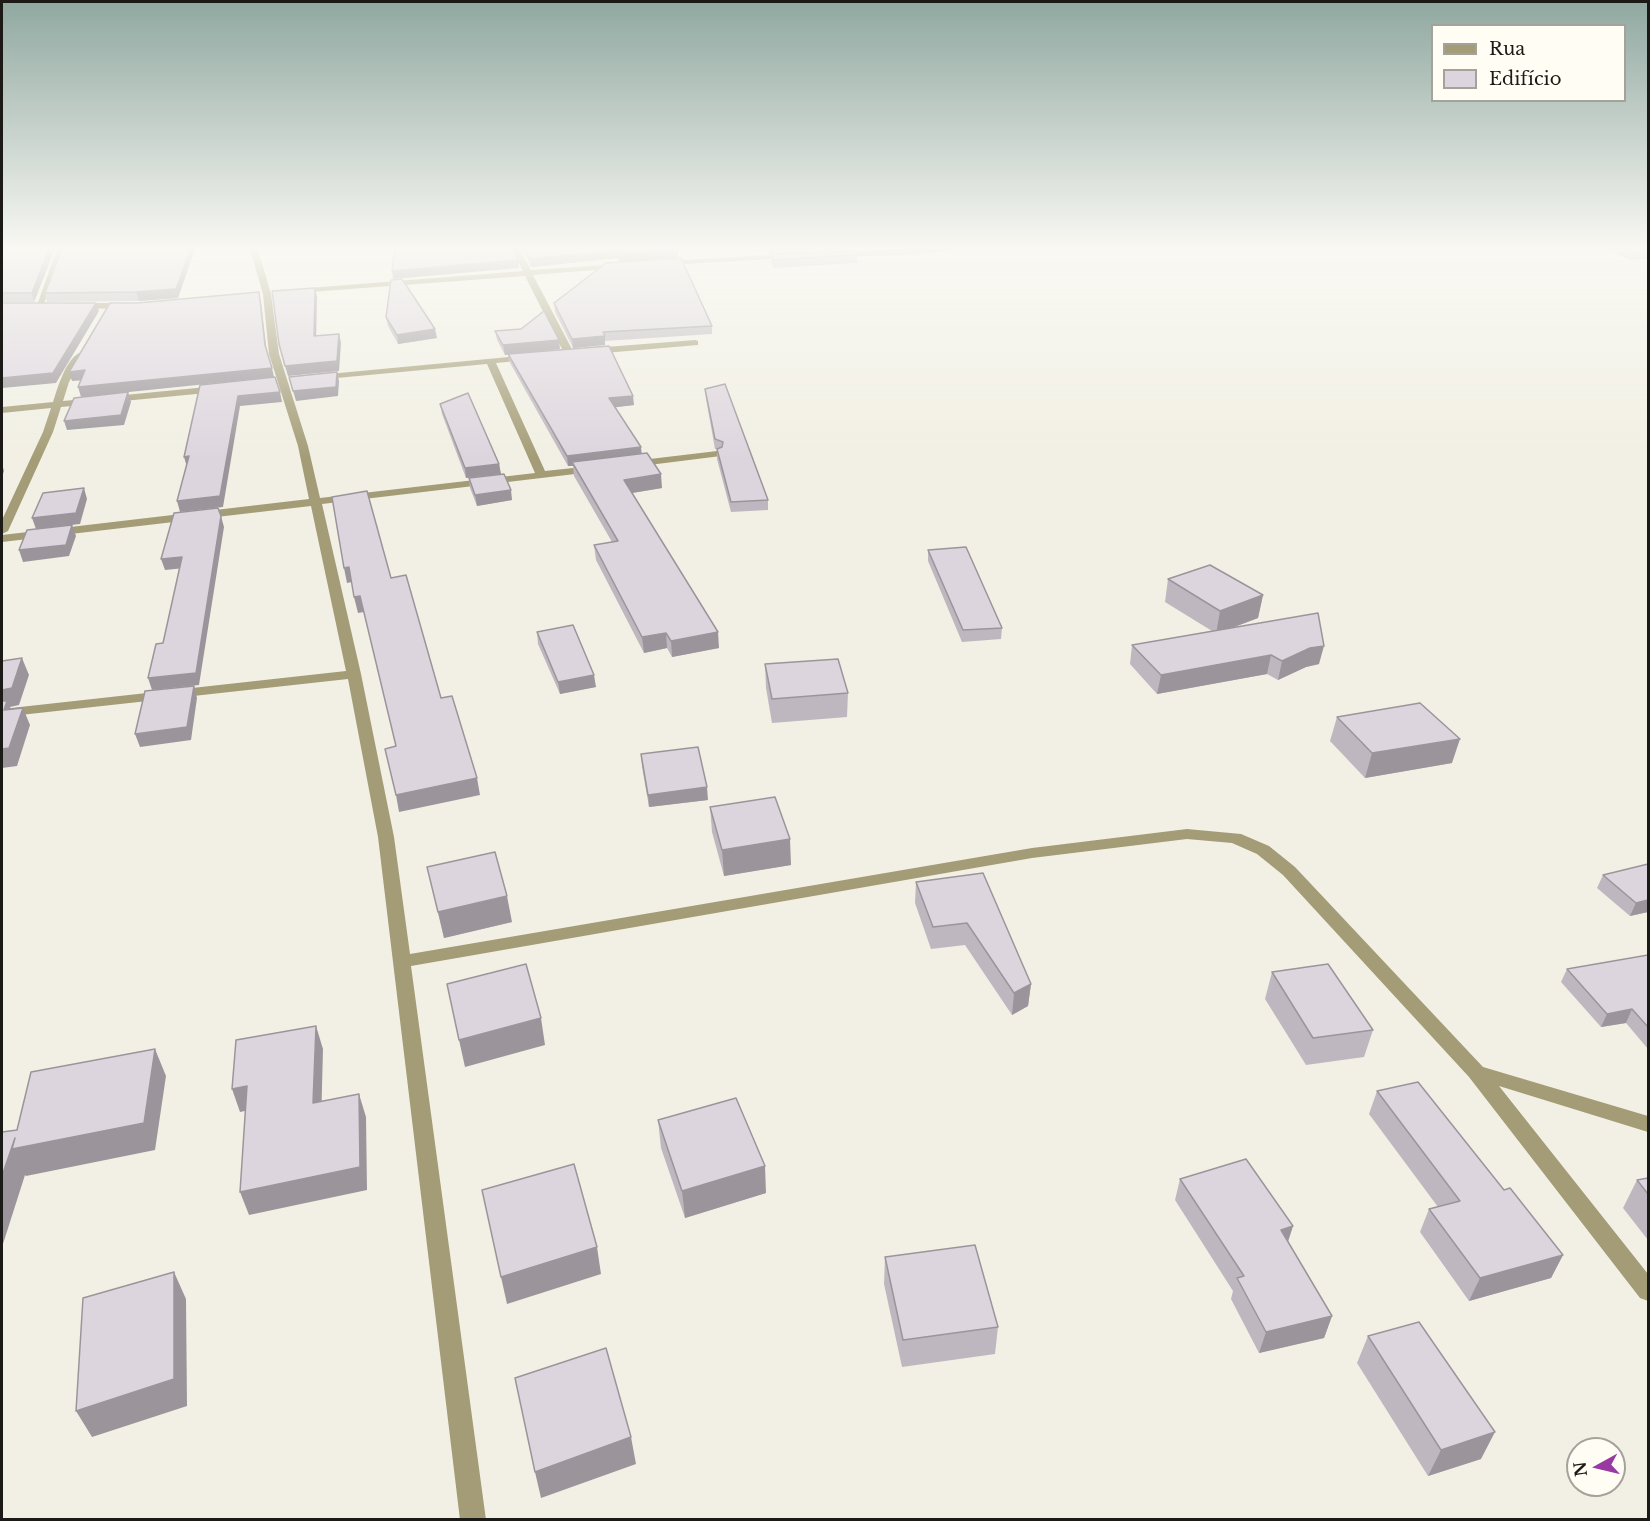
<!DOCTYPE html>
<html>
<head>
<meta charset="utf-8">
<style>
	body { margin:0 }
	#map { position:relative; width:1650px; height:1521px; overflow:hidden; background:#f2f0e4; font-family:"Libre Baskerville",serif }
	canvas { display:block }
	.frame { position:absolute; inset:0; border:3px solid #1b1a16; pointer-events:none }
	.legend { position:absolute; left:1431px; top:24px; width:195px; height:78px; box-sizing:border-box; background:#fffdf4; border:2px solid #a4a29b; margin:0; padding:8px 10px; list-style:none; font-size:18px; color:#1b1a16 }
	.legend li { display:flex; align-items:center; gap:12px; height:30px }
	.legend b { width:30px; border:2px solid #a4a29b }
	.north { position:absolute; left:1566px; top:1437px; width:60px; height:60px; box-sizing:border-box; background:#fffdf4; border:2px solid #a4a29b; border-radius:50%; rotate:262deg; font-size:16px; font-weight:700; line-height:24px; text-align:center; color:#1b1a16 }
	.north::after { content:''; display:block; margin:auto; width:21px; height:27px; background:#993aa3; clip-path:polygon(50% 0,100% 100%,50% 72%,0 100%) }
</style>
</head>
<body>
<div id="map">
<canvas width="1650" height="1521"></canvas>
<div class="frame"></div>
<ul class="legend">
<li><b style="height:8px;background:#a39c76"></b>Rua</li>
<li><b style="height:16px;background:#ddd5de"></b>Edifício</li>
</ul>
<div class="north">N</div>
</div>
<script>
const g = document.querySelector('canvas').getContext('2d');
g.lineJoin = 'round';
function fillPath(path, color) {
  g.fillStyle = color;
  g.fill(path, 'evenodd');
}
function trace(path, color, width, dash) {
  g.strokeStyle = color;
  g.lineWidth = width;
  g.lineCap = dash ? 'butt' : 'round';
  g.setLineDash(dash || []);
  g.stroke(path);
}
fillPath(new Path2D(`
	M58 246H66L43 306 36 308Z
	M249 246H257L271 294 279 354 308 446 320 498 535 473 487 364 315 380V376L318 375 530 355V359L527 360 496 363 545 471 592 466 597 469 592 472 322 504 361 674 394 837 410 954 1032 848 1187 829 1241 834 1269 846 1295 867 1483 1067 1648 1116V1132L1499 1086 1648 1274V1301L1640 1298 1469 1077 1283 875 1257 854 1232 843 1187 839 1032 858 411 966 486 1520H460L378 837 348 679 2 717V709L346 671 311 506 2 542V535L309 499 298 446 269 354 263 294Z
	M510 246H518L531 270 619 264 623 266 619 268 533 275 574 353 572 355 564 353 525 276 296 293 292 291 296 289 523 271Z
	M948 246H973L921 254 838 257 834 255 838 253Z
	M790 254 794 256 793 258 664 265 660 263 664 261Z
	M78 303H126L130 306 126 309 75 308 74 306Z
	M695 340 698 341V345L593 354 588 351 593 348Z
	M79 353 84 356 69 382 63 401 217 386 222 389 217 392 61 407 53 432 8 531 2 534V520L43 432 51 408 2 413V407L53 402C58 387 65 361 79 353Z
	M717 451 721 452V456L633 467 628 464 633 461Z`), '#a39c76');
fillPath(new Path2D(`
	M2 246H56L34 302H2Z
	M63 246H196L178 298 139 301 47 302 45 293Z
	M521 246H676L678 249V257L618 262V258L531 267Z
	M764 246H843V249L767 253Z
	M1599 246H1648V259L1630 260Z
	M771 254 857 255V263L774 268 771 262Z
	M554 303 712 326V334L605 341V345L573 348 555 312Z
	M386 317 437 338 398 344 388 326Z
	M495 331 560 349 517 353 634 405 615 407 662 488 632 493 719 648 672 657 667 648 644 653 596 560 594 545 612 542 574 476 573 466H568L510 363 508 354 505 355 497 340Z
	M705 389 768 500V510L731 512 717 459V449H715L706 399Z
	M440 404 499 464 501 474 466 478 442 414Z
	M469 478 512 500 477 506 470 488Z
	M928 550 1002 628 1001 639 962 642 928 561Z
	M1168 579 1263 595 1258 618 1231 628 1319 664 1306 667 1278 680 1267 674 1157 694 1130 664 1132 645 1212 631 1165 602Z
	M537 632 596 687 560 694 538 644Z
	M765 664 848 693 847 717 772 723 766 688Z
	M1337 717 1452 763 1365 778 1330 741Z
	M641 754 708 800 649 807 642 767Z
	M710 807 791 865 724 876 712 832Z
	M1648 864V912L1630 916 1597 888 1603 875Z
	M427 867 512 922 444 938Z
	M983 873 1031 984 1028 1006 1012 1015 965 945 931 949 915 903 916 882Z
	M1648 955V1049L1626 1023 1601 1027 1561 982 1567 969Z
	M1272 972 1373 1030 1364 1057 1306 1065 1265 999Z
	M1377 1091 1563 1255 1551 1278 1469 1301 1420 1232 1429 1209 1438 1207 1369 1114Z
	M658 1120 766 1193 685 1218 661 1148Z
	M1648 1178V1240L1623 1208 1637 1180Z
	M1180 1179 1293 1226 1288 1242 1332 1316 1324 1338 1259 1353 1231 1299 1233 1291 1175 1200Z
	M885 1257 998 1327 995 1354 902 1367 884 1284Z
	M1368 1336 1481 1459 1428 1476 1357 1363Z`), '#beb7bf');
fillPath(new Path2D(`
	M50 246H56L34 302 32 293Z
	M192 246H196L178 298 139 301 136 292Z
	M678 249V257L618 262V258L531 267 530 259 623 250Z
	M518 260 519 268 393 279 392 271Z
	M315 288 317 296 316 345 314 336Z
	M259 292 261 301 267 354 265 345Z
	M96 303 99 311 56 383 2 388V378Z
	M435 329 437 338 398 344 397 335Z
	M339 334 341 343 339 371 288 376 285 366Z
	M605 336V345L573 348 572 339Z
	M559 340 560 349 505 355 503 345Z
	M272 368 274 377 81 397 78 387Z
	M85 370 88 380 72 381 69 372Z
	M337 372 339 381 338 396 296 401 293 391Z
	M128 392 131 402 124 425 67 430 64 421Z
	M280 392 282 402 240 406 223 507 180 512 177 501 238 396Z
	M633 396 634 405 610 408 609 398Z
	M641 447 642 457 572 462 573 466H568L567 456Z
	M189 456 187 467 184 457Z
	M2 464 4 471 2 477Z
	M499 464 501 474 466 478 465 468Z
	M661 474 662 488 626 494 624 480Z
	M84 488 87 499 80 524 36 529 32 518Z
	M511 490 512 500 477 506 475 495Z
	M221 516 224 527 199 685 152 690 148 678Z
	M72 525 76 536 69 556 23 562 19 550Z
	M182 557 185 568 165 570 161 559Z
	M349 567 352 582 347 583 344 568Z
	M1263 595 1258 618 1216 634 1220 611Z
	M360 596 364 612 358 613 354 597Z
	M718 632 719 648 672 657 671 641Z
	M666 633 667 648 644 653 642 637Z
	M1324 646 1319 664 1306 667 1278 680 1282 661 1310 648Z
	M1271 655 1267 674 1157 694 1161 675Z
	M22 658 29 675 19 705 10 707 14 718 2 709V690Z
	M594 675 596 687 560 694 558 682Z
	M194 686 197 698 191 740 140 747 135 734Z
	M23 708 30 725 17 766 2 768V749Z
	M1460 739 1452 763 1365 778 1372 753Z
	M477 778 480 795 399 812 396 795Z
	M707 787 708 800 649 807 648 795Z
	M790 839 791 865 724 876 722 850Z
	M507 896 512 922 444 938 438 912Z
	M1648 900V912L1630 916 1636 903Z
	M1031 984 1028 1006 1012 1015 1014 993Z
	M1632 1009 1626 1023 1601 1027 1607 1014Z
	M541 1018 545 1045 465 1067 459 1040Z
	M316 1026 323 1049 321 1126 313 1103Z
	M155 1049 166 1076 155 1150 26 1176 25 1175 2 1247V1176L15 1138Z
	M247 1086 255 1109 240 1112 232 1089Z
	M359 1094 366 1117 367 1190 249 1215 240 1192Z
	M765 1166 766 1193 685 1218 682 1191Z
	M1293 1226 1286 1247 1281 1230Z
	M597 1247 601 1274 507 1304 501 1277Z
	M1563 1255 1551 1278 1469 1301 1480 1278Z
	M174 1272 186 1299 187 1406 92 1437 76 1411Z
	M1332 1316 1324 1338 1259 1353 1266 1332Z
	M1495 1432 1481 1459 1428 1476 1441 1450Z
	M631 1437 636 1464 541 1498 535 1472Z`), '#9b959b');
const building = new Path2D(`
	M2 246H50L32 293H2Z
	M63 246H192L176 289 136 292 45 293Z
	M395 246H511L518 260 392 271Z
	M524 246H676L678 249 618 254 623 250 530 259Z
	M1619 246H1648V251L1632 252Z
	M853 251 857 255 774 260 771 254Z
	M681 258 712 326 603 332 605 336 572 339 554 303 606 263Z
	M402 279 435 329 397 335 386 317 391 280Z
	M315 288 314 336 339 334 337 361 285 366 279 344 272 291Z
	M259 292 265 345 272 368 78 387 85 370 69 372 110 303H137Z
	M2 303H96L53 373 2 378Z
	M544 311 559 340 503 345 495 331 521 329Z
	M609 346 633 396 609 398 641 447 567 456 508 354Z
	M337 372 336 387 293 391 289 377Z
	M275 377 280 392 238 396 220 496 177 501 189 456 184 457 200 385Z
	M725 384 768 500 731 502 717 449 722 447 723 442 715 439 705 389Z
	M128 392 121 415 64 421 74 398Z
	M468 393 499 464 465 468 440 404Z
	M647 453 661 474 624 480 718 632 671 641 666 633 642 637 594 545 618 541 572 462Z
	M504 474 511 490 475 495 469 478Z
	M84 488 76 513 32 518 43 493Z
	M367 491 391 578 406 575 441 698 452 696 477 778 396 795 385 749 396 746 360 596 354 597 349 567 344 568 332 497Z
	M218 508 221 516 196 673 148 678 156 644 163 643 182 557 161 559 174 513Z
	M72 525 66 545 19 550 27 530Z
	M966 547 1002 628 963 630 928 550Z
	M1210 565 1263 595 1220 611 1168 579Z
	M1318 613 1324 646 1310 648 1282 661 1271 655 1161 675 1132 645Z
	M573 625 594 675 558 682 537 632Z
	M22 658 12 688 2 690V661Z
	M838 659 848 693 772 699 765 664Z
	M194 686 187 727 135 734 145 691Z
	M2 701H7L4 710 23 708 9 748 2 749Z
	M1420 703 1460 739 1372 753 1337 717Z
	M698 747 707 787 648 795 641 754Z
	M775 797 790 839 722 850 710 807Z
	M495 852 507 896 438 912 427 867Z
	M1648 864V900L1636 903 1603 875Z
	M983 873 1031 984 1014 993 967 923 933 927 916 882Z
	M1648 955V1027L1632 1009 1607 1014 1567 969Z
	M526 964 541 1018 459 1040 447 984Z
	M1328 964 1373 1030 1313 1038 1272 972Z
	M316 1026 313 1103 359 1094 360 1167 240 1192 247 1086 232 1089 236 1040Z
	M155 1049 144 1123 12 1149 15 1138 2 1176V1132L17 1130 31 1072Z
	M1418 1082 1504 1190 1510 1188 1563 1255 1480 1278 1429 1209 1460 1201 1377 1091Z
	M736 1098 765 1166 682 1191 658 1120Z
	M1246 1159 1293 1226 1281 1230 1332 1316 1266 1332 1237 1278 1244 1276 1180 1179Z
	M574 1164 597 1247 501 1277 482 1190Z
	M1648 1178V1194L1637 1180Z
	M975 1245 998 1327 903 1340 885 1257Z
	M174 1272V1379L76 1411 83 1298Z
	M1419 1322 1495 1432 1441 1450 1368 1336Z
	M606 1348 631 1437 535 1472 515 1378Z`);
fillPath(building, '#ddd5de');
trace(building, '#9b959b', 1.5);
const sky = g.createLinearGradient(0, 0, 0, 459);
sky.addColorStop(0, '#8fa8a0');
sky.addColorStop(0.54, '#f9f8f3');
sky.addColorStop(1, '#f9f8f300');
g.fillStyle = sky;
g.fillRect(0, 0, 1650, 459);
</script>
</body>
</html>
